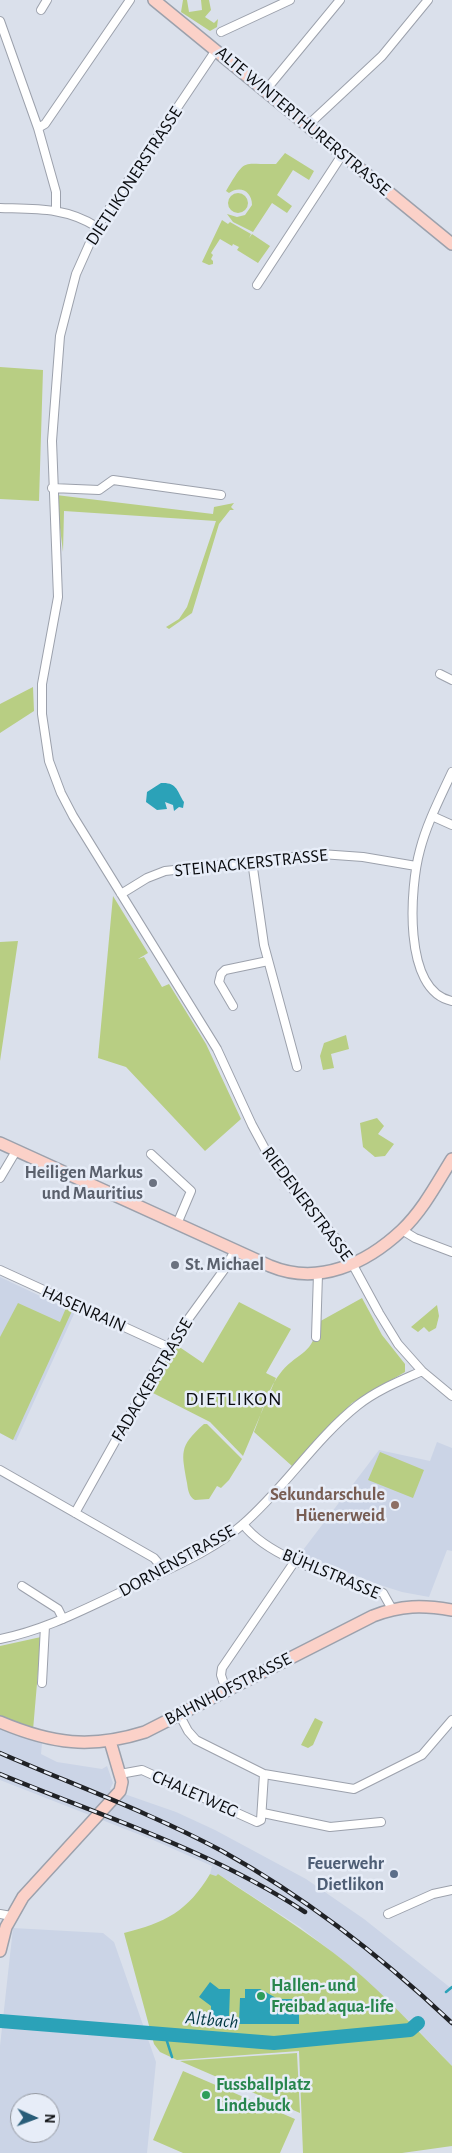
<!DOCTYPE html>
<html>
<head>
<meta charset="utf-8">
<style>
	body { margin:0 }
	#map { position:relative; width:452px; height:2153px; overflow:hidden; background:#dae0eb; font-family:"Alegreya Sans",sans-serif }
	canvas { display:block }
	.north { position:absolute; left:10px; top:2093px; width:50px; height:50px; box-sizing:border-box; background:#e7edf8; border:1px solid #8f939b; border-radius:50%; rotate:92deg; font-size:14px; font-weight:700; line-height:20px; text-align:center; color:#0a0c0f }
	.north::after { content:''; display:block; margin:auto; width:18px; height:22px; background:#295d79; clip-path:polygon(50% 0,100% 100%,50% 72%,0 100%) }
</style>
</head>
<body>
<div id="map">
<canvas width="452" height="2153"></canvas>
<div class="north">N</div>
</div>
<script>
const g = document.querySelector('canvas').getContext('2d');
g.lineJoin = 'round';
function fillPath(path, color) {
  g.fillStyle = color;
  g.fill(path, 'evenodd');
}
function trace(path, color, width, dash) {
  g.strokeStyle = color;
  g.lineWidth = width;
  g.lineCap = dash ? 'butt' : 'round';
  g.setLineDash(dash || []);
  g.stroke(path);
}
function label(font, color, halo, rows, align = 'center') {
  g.font = font + ' "Alegreya Sans",sans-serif';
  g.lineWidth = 5;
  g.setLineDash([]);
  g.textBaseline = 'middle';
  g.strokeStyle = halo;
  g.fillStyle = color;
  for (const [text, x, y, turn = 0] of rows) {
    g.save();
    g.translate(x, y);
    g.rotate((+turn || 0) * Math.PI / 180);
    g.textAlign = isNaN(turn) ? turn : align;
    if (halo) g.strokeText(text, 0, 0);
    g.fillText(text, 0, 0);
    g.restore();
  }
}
fillPath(new Path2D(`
	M0 1277 74 1312V1314L16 1441 0 1433Z
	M437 1442 452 1448V1551L447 1550 429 1597 402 1592 380 1585 300 1554 379 1450 430 1461Z
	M0 1728 42 1743 41 1754 57 1762 102 1769 107 1766 113 1783 110 1789 176 1812 215 1830 306 1879 364 1919 452 1989V2066L413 2025 350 1966 300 1927 218 1874 216 1876 210 1874 212 1866 153 1840 0 1780Z
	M13 1928 103 1933 114 1942 156 2062 147 2153H0V2046ZM20 2103H50V2133H20Z`), '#cbd4e6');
fillPath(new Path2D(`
	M183 0H187L189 12 202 10 201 0H209L211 10 205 17 214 23 218 19 217 27 210 31 181 12Z
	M285 153 314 171 309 180 293 170 277 195 292 206 287 213 272 203 253 232 233 222 227 214 237 217 245 215 252 205C252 191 240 185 229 193L226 191C247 156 241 165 276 164Z
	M228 203a10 10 0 1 1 20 0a10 10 0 1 1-20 0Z
	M222 220 228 224 230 222 251 234 249 238 252 234 270 246 258 263 237 250 239 247 233 244 232 246 220 239 211 253 213 255 211 259 213 261V264L209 265 202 262Z
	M0 367 43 370 39 501 0 499Z
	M56 495 213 514 214 507 234 503 231 507 234 510H230L219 524 192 613 169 629 166 627 179 619 187 607 216 521 64 511 63 552Z
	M33 687 34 711 0 733V704Z
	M113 896 148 953 138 959 144 957 162 987 169 984 206 1044 241 1119 205 1151 126 1067 98 1058Z
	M18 941 0 1061V942Z
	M346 1035 349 1049 331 1054 334 1068 323 1070 320 1056 324 1043Z
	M377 1118 384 1126 378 1134 394 1144 385 1156 375 1157 363 1147 360 1123Z
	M362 1298 382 1335 405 1364V1372L352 1403 292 1466 254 1432C262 1413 268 1387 282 1371 299 1351 314 1355 317 1323Z
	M239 1302 291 1329 266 1373 276 1378 243 1456 210 1422 151 1392 148 1388 175 1344 203 1363Z
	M18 1303 60 1322 66 1308 72 1311 13 1440 0 1433V1337Z
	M437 1305 439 1316 436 1328 429 1332 424 1327 418 1332 411 1327Z
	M204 1424H207L242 1459 229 1480 221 1488 217 1486 209 1499 195 1500C189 1497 188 1490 187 1483 182 1453 178 1447 204 1424Z
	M380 1452 424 1470 413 1498 368 1480Z
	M41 1637 33 1730 0 1716V1646Z
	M315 1718 323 1722 313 1745 308 1748 301 1745Z
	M210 1874 216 1876 218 1874C262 1904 307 1931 349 1965 386 1996 419 2032 452 2066V2146L402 2153H303L299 2051 177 2060 160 2052 154 2044 124 1933C165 1923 188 1911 210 1874Z
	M297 2053 300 2113 180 2061Z
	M183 2071 295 2119 280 2153H183L153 2140Z`), '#b8ce83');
fillPath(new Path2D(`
	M161 783C177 782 177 791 184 802L183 808 179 807 174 811 173 805 165 802 167 809 157 810 146 802 147 792Z
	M210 1982 219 1989H230L229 2018H211V2006L199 1997Z
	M245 1989H260L278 1999H299V2024H239L240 1998H245Z`), '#2ba2b8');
trace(new Path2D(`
	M446 1992 452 1987
	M165 2035 172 2057`), '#2ba2b8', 2.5);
trace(new Path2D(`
	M0 2021 274 2043 410 2030 418 2023`), '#2ba2b8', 14);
const street = new Path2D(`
	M41 10 47 0
	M0 21 38 128 56 192V210
	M221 32 290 0
	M216 50 97 227 76 274 60 336 52 441 58 597 42 684V714L49 761 61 793 73 816 217 1049 252 1125 272 1162 295 1192 342 1245 379 1313 398 1344 422 1371 452 1396
	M265 91 340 0
	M307 126 382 56 428 0
	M38 128 45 124 130 0
	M0 208C35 209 66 207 97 227
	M257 285 342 155
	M52 488 99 490 113 480 221 495
	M440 674 452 680
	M452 772C440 798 427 823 420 850 410 886 402 991 452 1001
	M432 816 452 825
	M252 861 264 945 297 1067
	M121 894 147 878 165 871 321 854 363 857 416 866
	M233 1006 219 982 221 974 225 970 268 961
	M151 1154 191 1191 177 1224
	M0 1178 16 1151
	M402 1230 415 1238 452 1252
	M0 1270 168 1347
	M316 1337 318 1274
	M0 1470 154 1558 165 1571
	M75 1513 168 1347 226 1267 235 1250
	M243 1524C270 1560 342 1578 383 1593L392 1609
	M22 1586 58 1609 63 1619
	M0 1639C47 1630 90 1606 134 1586 170 1568 211 1552 242 1525 284 1489 315 1439 358 1405 377 1390 400 1381 422 1371
	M42 1683 45 1626
	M226 1690 221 1675 222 1668 295 1561
	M179 1714 188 1731 196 1740 264 1774 354 1789 422 1755 452 1720
	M120 1774 142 1770 257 1822 261 1820 264 1774
	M263 1813 330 1827 381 1822
	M0 1914 11 1916
	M388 1914 433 1894 452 1890`);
const secondary = new Path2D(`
	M154 0 452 244
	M0 1143 270 1266C318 1286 366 1264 402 1230 423 1210 437 1183 452 1159
	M0 1722C52 1744 91 1749 145 1732L373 1616C401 1605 423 1605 452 1610
	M0 1951 6 1927 23 1897 120 1791 122 1782 110 1741`);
trace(street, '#9ca1ac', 10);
trace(secondary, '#9ca1ac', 14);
trace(street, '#fff', 8);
trace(secondary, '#fbd1c8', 11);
const rail = new Path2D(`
	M0 1753C74 1785 151 1813 222 1851 305 1897 383 1958 452 2023
	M0 1774C104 1817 210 1850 305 1912`);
trace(rail, '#202226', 4.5);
trace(rail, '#e7edf8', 2.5, [8]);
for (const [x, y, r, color] of [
	[153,1183,5,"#6b7280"],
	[175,1265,5,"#6b7280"],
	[395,1505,5,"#8d6e63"],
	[394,1874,5,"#5c6f8a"],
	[261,1996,5,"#2e9e5b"],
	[206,2095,5,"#2e9e5b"]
]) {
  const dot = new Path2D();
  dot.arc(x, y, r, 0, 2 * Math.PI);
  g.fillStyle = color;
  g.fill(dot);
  trace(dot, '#e7edf8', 2);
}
label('18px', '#0a0c0f', '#e7edf8', [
	["ALTE WINTERTHURERSTRASSE",303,121,40],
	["DIETLIKONERSTRASSE",134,176,-57],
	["STEINACKERSTRASSE",251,863,-6],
	["RIEDENERSTRASSE",307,1204,53],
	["HASENRAIN",84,1309,24],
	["FADACKERSTRASSE",152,1380,-59],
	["DORNENSTRASSE",177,1561,-29],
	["BÜHLSTRASSE",331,1574,23],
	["BAHNHOFSTRASSE",228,1689,-27],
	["CHALETWEG",195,1794,24]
]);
label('bold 18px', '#5b616d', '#e7edf8', [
	["Heiligen Markus",143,1173],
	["und Mauritius",143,1194],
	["St. Michael",185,1265,"left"]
], 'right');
label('bold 18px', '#785e54', '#e7edf8', [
	["Sekundarschule",385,1495],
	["Hüenerweid",385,1516]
], 'right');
label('bold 18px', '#4e5e75', '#e7edf8', [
	["Feuerwehr",384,1864],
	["Dietlikon",384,1885]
], 'right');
label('bold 18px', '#27864d', '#e7edf8', [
	["Hallen- und",271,1986],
	["Freibad aqua-life",271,2007],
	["Fussballplatz",216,2085],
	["Lindebuck",216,2106]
], 'left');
label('italic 19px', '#013741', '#e7edf8', [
	["Altbach",212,2020,5]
]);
g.letterSpacing = '1px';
label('20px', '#0a0c0f', '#e7edf8', [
	["DIETLIKON",234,1399]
]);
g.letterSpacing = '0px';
</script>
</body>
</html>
